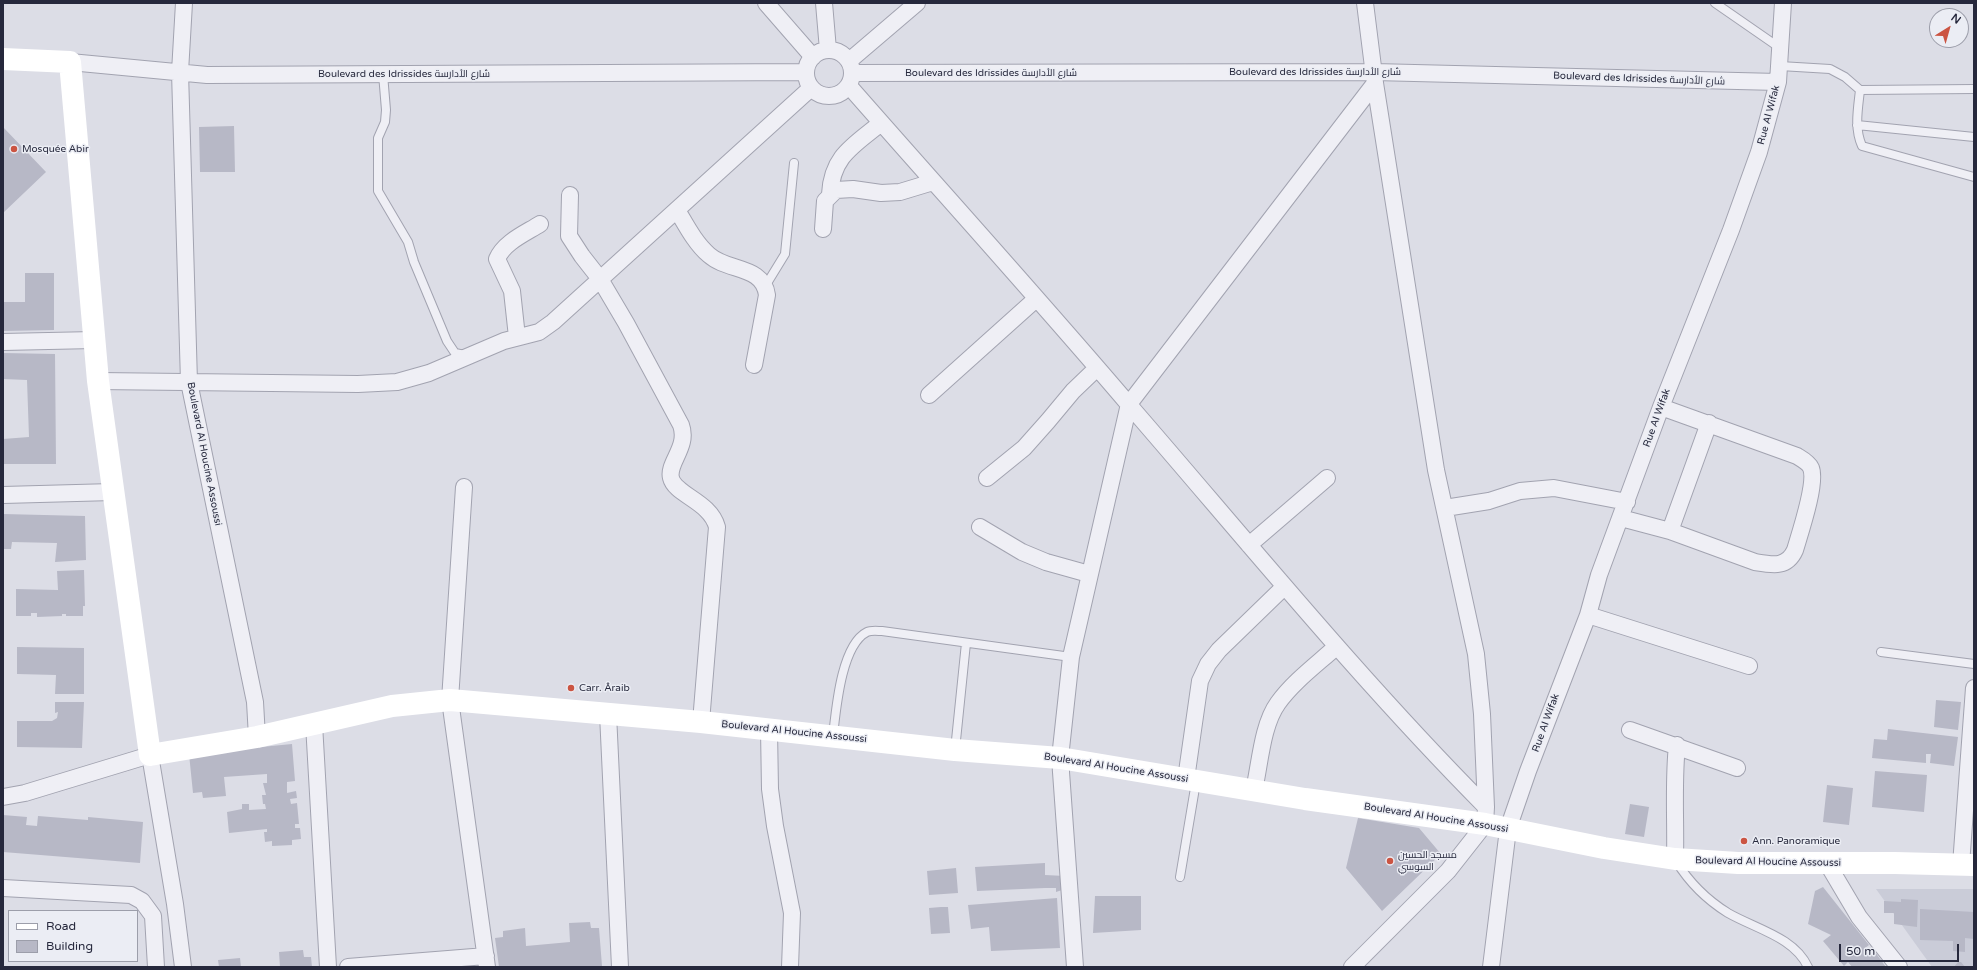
<!DOCTYPE html>
<html>
<head>
<meta charset="utf-8">
<style>
	body { margin:0 }
	#map { position:relative; width:1977px; height:970px; overflow:hidden; background:#dcdde6; font-family:"Varela Round",sans-serif }
	canvas { display:block }
	.frame { position:absolute; inset:0; border:4px solid #26283c; pointer-events:none }
	.legend { position:absolute; left:8px; top:910px; width:130px; height:52px; box-sizing:border-box; background:#ebedf4; border:1px solid #9c9eaa; margin:0; padding:5px 7px; list-style:none; font-size:12px; color:#26283c }
	.legend li { display:flex; align-items:center; gap:8px; height:20px }
	.legend b { width:20px; border:1px solid #9c9eaa }
	.north { position:absolute; left:1929px; top:8px; width:40px; height:40px; box-sizing:border-box; background:#ebedf4; border:1px solid #9c9eaa; border-radius:50%; rotate:37deg; font-size:11px; font-weight:700; line-height:16px; text-align:center; color:#26283c }
	.north::after { content:''; display:block; margin:auto; width:14px; height:18px; background:#cb5442; clip-path:polygon(50% 0,100% 100%,50% 72%,0 100%) }
	.scale { position:absolute; left:1839px; top:944px; width:120px; height:18px; box-sizing:border-box; border:2px solid #26283c; border-top:0; padding-left:5px; font-size:12px; line-height:14px; white-space:nowrap; color:#26283c; -webkit-text-stroke:3px #ebedf4; paint-order:stroke }
</style>
</head>
<body>
<div id="map">
<canvas width="1977" height="970"></canvas>
<div class="frame"></div>
<ul class="legend">
<li><b style="height:5px;background:#fff"></b>Road</li>
<li><b style="height:11px;background:#b7b8c6"></b>Building</li>
</ul>
<div class="north">N</div>
<div class="scale">50 m</div>
</div>
<script>
const g = document.querySelector('canvas').getContext('2d');
g.lineJoin = 'round';
function fillPath(path, color) {
  g.fillStyle = color;
  g.fill(path, 'evenodd');
}
function trace(path, color, width, dash) {
  g.strokeStyle = color;
  g.lineWidth = width;
  g.lineCap = dash ? 'butt' : 'round';
  g.setLineDash(dash || []);
  g.stroke(path);
}
function label(font, color, halo, rows, align = 'center') {
  g.font = font + ' "Varela Round",Cairo,sans-serif';
  g.lineWidth = 3;
  g.setLineDash([]);
  g.textBaseline = 'middle';
  g.strokeStyle = halo;
  g.fillStyle = color;
  for (const [text, x, y, turn = 0] of rows) {
    g.save();
    g.translate(x, y);
    g.rotate((+turn || 0) * Math.PI / 180);
    g.textAlign = isNaN(turn) ? turn : align;
    if (halo) g.strokeText(text, 0, 0);
    g.fillText(text, 0, 0);
    g.restore();
  }
}
fillPath(new Path2D(`
	M1876 889H1974V967H1932Z`), '#caccd8');
fillPath(new Path2D(`
	M234 126 235 172H200L199 127Z
	M3 127 46 172 3 213Z
	M25 273H54V330L3 331V302H25Z
	M3 353 55 354 56 464H3V439L29 437 27 380 3 379Z
	M3 514 85 516 86 560 55 562 57 543 12 542 11 549H3Z
	M84 570 85 606H83V616H66V614H62V616L37 617V613H31V616H16V589L58 590 57 571Z
	M17 647 84 648V694H55L56 675 17 674Z
	M1936 700 1961 702 1958 730 1934 727Z
	M55 702H84L82 748 17 747V721H52L57 718 58 712 55 713Z
	M1888 729 1958 737 1954 766 1930 763 1931 754H1926V763L1872 758 1874 739 1887 740Z
	M292 744 295 781 287 782V793L296 791 297 798 290 799 291 804 297 803 299 824H295V828H300L301 839 292 840V845L272 846V841L265 842 264 832H267V829L229 833 227 812 242 809V804H249V810L266 809 265 804H263L262 795H266L263 783H267V774L224 777 226 796 203 798 202 792 193 793 189 754Z
	M1875 771 1927 775 1924 812 1872 807Z
	M1827 785 1853 788 1849 825 1823 822Z
	M1630 804 1649 807 1644 837 1625 834Z
	M3 815 27 817 26 825 37 826 38 816 88 820V817L143 822 140 863 3 852Z
	M1358 818 1419 828 1441 854 1382 911 1346 868Z
	M1045 863V875L1065 876V889L1056 892V888H1045L977 891 975 867Z
	M956 868 958 893 929 895 927 871Z
	M1823 887 1869 945 1865 948 1871 955 1875 952 1886 967H1852L1848 962 1844 966 1823 941 1831 935 1808 924 1815 891Z
	M1095 896H1141V930L1093 933Z
	M1057 898 1060 948 991 951 989 927 971 929 968 905Z
	M1901 899 1918 900 1917 927 1894 924V913H1884V901L1901 902Z
	M941 907H948L950 933 931 934 929 908Z
	M1920 909 1974 912V939L1965 938V952L1953 951V941L1920 940Z
	M590 922 591 928H599L602 966 499 967 495 938 503 937V931L525 928 526 946 570 942 569 923Z
	M303 950 304 957H311L312 967H280L279 952Z
	M240 958 241 967H219L218 960Z
	M1958 962H1961L1965 967H1954Z`), '#b7b8c6');
const lane = new Path2D(`
	M1715 3 1780 48
	M1780 66 1830 69 1845 77 1860 90 1974 89
	M383 74 386 110 385 122 378 138V191L408 242 414 262 447 341 455 353 465 355
	M1860 90C1858 109 1854 128 1862 146L1974 177
	M1857 125 1974 137
	M766 285 785 254 794 163
	M1881 652 1974 664
	M833 736C836 710 841 645 867 632 871 630 878 631 882 631L1071 657
	M955 750 966 643
	M1676 861C1689 882 1707 900 1728 913 1756 929 1794 937 1808 967
	M1180 877 1196 782`);
const street = new Path2D(`
	M184 3 180 72 189 382 255 702 257 737
	M766 3 813 57
	M824 3 828 50
	M806 73a23 23 0 1 1 46 0a23 23 0 1 1-46 0Z
	M849 61 917 3
	M70 62 207 75 806 72
	M852 73 1374 72 1778 82
	M849 86C942 192 1038 298 1130 406 1247 541 1360 680 1486 807
	M830 194C832 156 853 146 881 123
	M570 195 569 236 582 256 600 279 626 323 681 425C689 447 667 463 671 478 675 495 710 501 717 527L701 722
	M677 210C686 225 695 243 709 255 728 272 763 265 767 295L754 365
	M823 229 825 201 836 190 853 189 881 193 900 192 933 182
	M517 337 512 291 497 259C504 242 526 233 540 224
	M3 342 94 340
	M98 381 358 384 397 382 429 373 504 341 539 332 553 322 811 88
	M929 395 1036 299
	M987 478 1024 448 1048 421 1073 391 1097 368
	M464 487 450 700 487 967
	M3 495 113 492
	M1445 508 1489 501 1520 491 1554 488 1627 502
	M1621 518 1670 531 1755 562C1773 565 1787 568 1795 550 1800 533 1817 483 1811 468 1809 463 1802 459 1797 456L1661 407
	M980 527 1022 552 1046 562 1089 574
	M1670 531 1709 423
	M1249 545 1327 478
	M1588 615 1749 666
	M608 714 620 967
	M314 724 328 967
	M769 730 770 789 775 826 792 913 790 967
	M1630 730 1737 768
	M1186 779 1200 681 1208 664 1219 650 1284 587
	M1254 790C1260 764 1262 725 1278 703 1293 682 1316 665 1336 647
	M3 797 25 793 150 755 175 904 183 967
	M1675 859C1676 821 1673 783 1677 745
	M1827 863 1859 917 1899 967
	M1961 865 1974 688
	M3 888 131 895 142 901 153 916 156 967
	M348 967 486 956
	M1075 967 1060 758 1071 657 1129 404 1375 83
	M1352 967 1448 871 1485 824 1486 807 1482 714 1476 654 1436 470 1375 83 1365 3
	M1491 967 1508 829 1528 771 1588 615 1599 575 1661 407 1731 230 1759 152 1778 82 1783 3`);
trace(lane, '#a2a3b0', 10);
trace(street, '#a2a3b0', 18);
trace(lane, '#efeff5', 8);
trace(street, '#efeff5', 16);
trace(new Path2D(`
	M3 59 70 62 98 381 150 755 257 737 392 706 450 700 701 722 955 750 1060 758 1305 799 1485 824 1604 848 1675 859 1738 863H1895L1974 865`), '#fff', 22);
for (const [x, y, r, color] of [
	[14,149,4,"#cb5442"],
	[571,688,4,"#cb5442"],
	[1744,841,4,"#cb5442"],
	[1390,861,4,"#cb5442"]
]) {
  const dot = new Path2D();
  dot.arc(x, y, r, 0, 2 * Math.PI);
  g.fillStyle = color;
  g.fill(dot);
  trace(dot, '#ebedf4', 1.5);
}
label('10px', '#26283c', '#ebedf4', [
	["Boulevard des Idrissides شارع الأدارسة",1315,72],
	["Boulevard des Idrissides شارع الأدارسة",991,73],
	["Boulevard des Idrissides شارع الأدارسة",404,74],
	["Boulevard des Idrissides شارع الأدارسة",1639,79,2],
	["Rue Al Wifak",1769,115,-75],
	["Rue Al Wifak",1657,418,-70],
	["Boulevard Al Houcine Assoussi",204,454,79],
	["Rue Al Wifak",1546,723,-70],
	["Boulevard Al Houcine Assoussi",794,732,6],
	["Boulevard Al Houcine Assoussi",1116,768,9],
	["Boulevard Al Houcine Assoussi",1436,818,9],
	["Boulevard Al Houcine Assoussi",1768,862,1]
]);
label('10px', '#26283c', '#ebedf4', [
	["Mosquée Abir",22,149],
	["Carr. Âraib",579,688],
	["Ann. Panoramique",1752,841],
	["مسجد الحسين",1398,855],
	["السوسي",1398,867]
], 'left');
</script>
</body>
</html>
